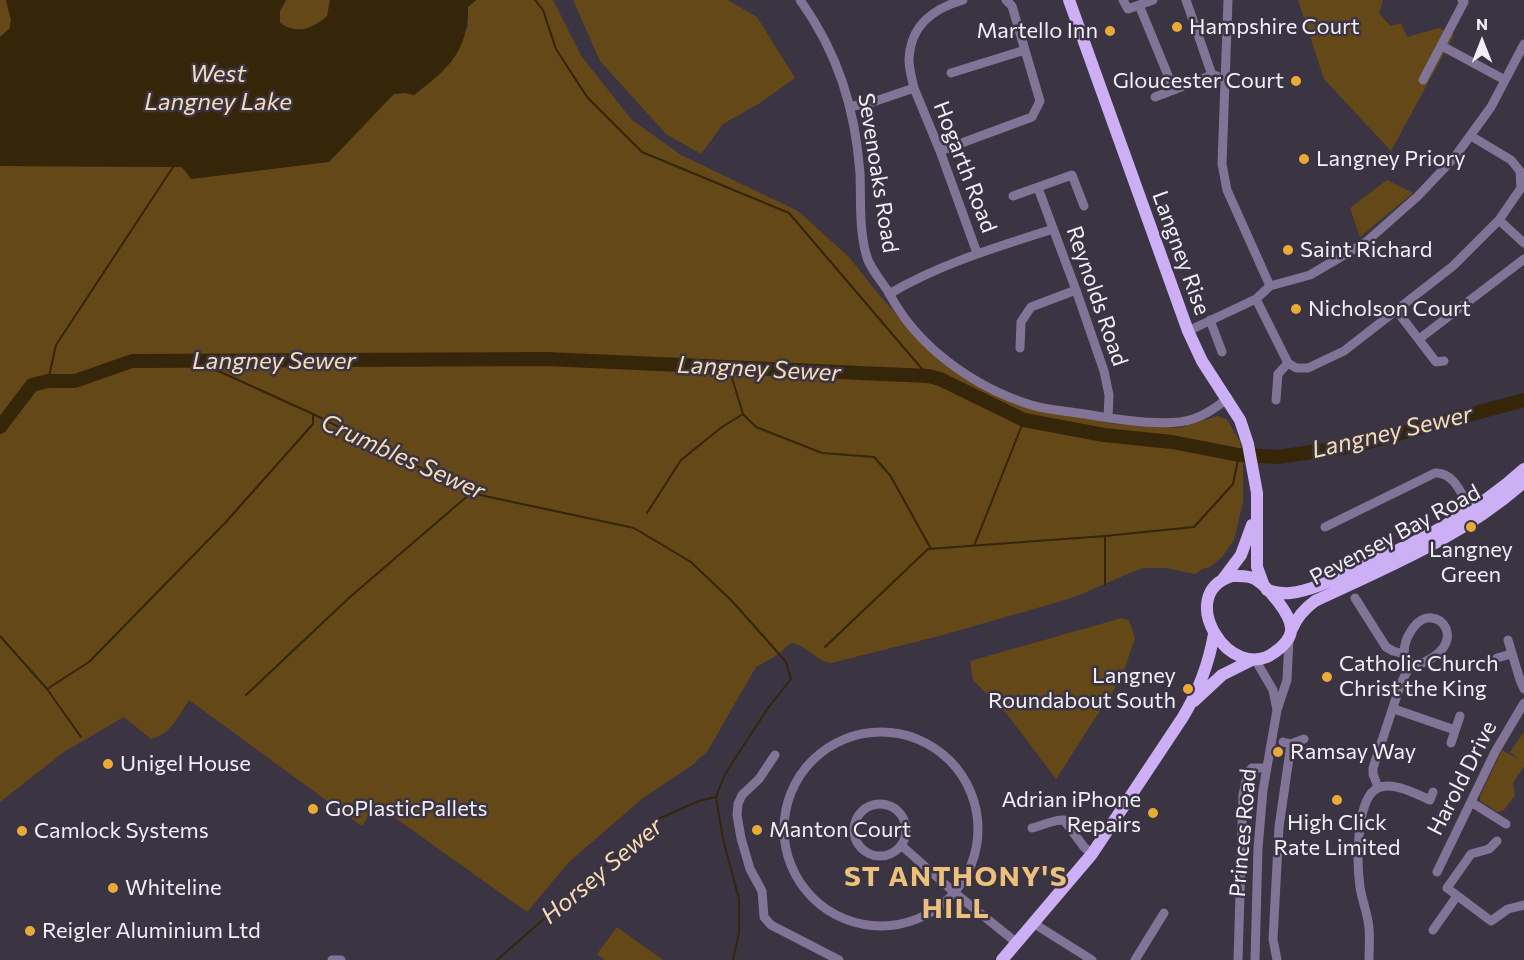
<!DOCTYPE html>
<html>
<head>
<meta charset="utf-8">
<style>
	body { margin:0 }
	#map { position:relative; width:1524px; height:960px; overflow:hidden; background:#3a3443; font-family:Commissioner,sans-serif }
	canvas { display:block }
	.north { position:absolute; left:1452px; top:12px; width:60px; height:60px; -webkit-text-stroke:4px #3a3443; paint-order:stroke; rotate:0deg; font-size:16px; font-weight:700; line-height:24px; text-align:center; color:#f3eff9 }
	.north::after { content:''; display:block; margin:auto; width:21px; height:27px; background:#f3eff9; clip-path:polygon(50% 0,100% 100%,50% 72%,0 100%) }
</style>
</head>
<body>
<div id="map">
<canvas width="1524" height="960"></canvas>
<div class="north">N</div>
</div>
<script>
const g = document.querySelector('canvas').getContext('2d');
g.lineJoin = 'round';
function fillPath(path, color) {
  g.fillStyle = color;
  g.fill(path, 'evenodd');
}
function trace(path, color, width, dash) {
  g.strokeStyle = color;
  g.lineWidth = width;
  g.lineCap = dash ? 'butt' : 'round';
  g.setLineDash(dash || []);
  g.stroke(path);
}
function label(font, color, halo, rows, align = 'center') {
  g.font = font + ' Commissioner,sans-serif';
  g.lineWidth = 5;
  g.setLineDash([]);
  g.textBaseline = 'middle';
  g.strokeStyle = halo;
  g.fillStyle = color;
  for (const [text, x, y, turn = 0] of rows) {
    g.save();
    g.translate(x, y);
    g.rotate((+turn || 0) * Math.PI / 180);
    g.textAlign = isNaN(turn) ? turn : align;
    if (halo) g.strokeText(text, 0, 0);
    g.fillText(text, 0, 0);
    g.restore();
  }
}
fillPath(new Path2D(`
	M0 0H6L11 20 10 28 0 37Z
	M286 0H330L328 16C312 29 298 35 280 23V11Z
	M476 0H553L582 57 632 120 681 155 798 211 849 257 880 296 921 342 955 369 1033 408 1116 424 1179 428 1218 416 1227 420 1240 441 1243 455V502L1234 540 1222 557 1210 567 1202 569 1196 574 1165 568H1142L1072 598 943 635 831 663C815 661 807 645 791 643L779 654 756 667 707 752 691 766 643 798 569 862 527 912 377 805 362 826 356 822 189 700C178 717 171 734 151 739L124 717 64 752 0 802V166L182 167 394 94 405 93 414 95 468 27V7Z
	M573 0H728L757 17 795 78 760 103 723 124 701 154 666 134 600 61Z
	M1298 0H1383L1379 13 1390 26 1401 23 1407 37 1439 28 1454 35 1391 151 1324 79Z
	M1387 180 1413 193 1360 237 1350 208Z
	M1122 618 1129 620 1135 638 1122 677 1056 779 1007 714 973 680 970 661Z
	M1524 732V766L1513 783 1515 795 1504 810 1498 812 1480 801V796L1502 750 1520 760 1510 752Z
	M617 927 663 960H605L597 954Z`), '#644818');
fillPath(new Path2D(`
	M6 0H286L280 11V23C298 35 312 29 327 16L330 0H476L468 7C468 52 448 69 414 95L405 93 394 94 329 162 191 179 182 167 0 166V37L10 28 11 20Z`), '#352509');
trace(new Path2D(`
	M535 0 543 10 556 49 587 97 642 152 789 213 928 376
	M194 360 313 414 471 493 634 528 691 562 732 601 772 646 786 662 791 679 768 708 734 760 724 776 716 797 723 839 739 899V932L733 960
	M729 368 743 414 756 427 822 453 874 457 890 475 931 549
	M48 381 56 345 173 167
	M647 513 681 460 722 427 743 414
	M1105 536V585
	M974 546 1024 420
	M0 636 47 689 81 737
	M825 647 928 549 1105 536 1194 527 1233 484 1239 455
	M47 689 89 662 225 523 313 424V414
	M246 695 350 597 471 493
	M497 960 658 819 699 801 716 797`), '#352509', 2);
trace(new Path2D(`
	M0 427 32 385 48 381H75L132 361 546 359 928 376 940 379 1024 420 1104 435 1172 442 1239 455 1278 457 1354 446 1524 400`), '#352509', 14);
trace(new Path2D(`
	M800 0C838 53 855 108 860 173 861 199 859 229 866 254 869 268 882 281 889 293 917 347 974 387 1031 405 1048 410 1067 411 1085 414 1113 419 1167 428 1193 419 1206 415 1217 407 1228 398
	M1123 0 1128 9 1153 0
	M1186 0 1212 75
	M1228 0 1222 164 1227 190 1270 286
	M1139 5 1174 90
	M1442 46 1505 80
	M951 73 1025 50
	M1423 80 1464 2 1462 0
	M914 88C912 79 909 69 909 60 910 26 932 9 963 0
	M1155 97 1212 75 1217 76
	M851 106 864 105 914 88 940 151 977 253
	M940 151 1032 117 1040 101 1012 6 1006 0
	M1038 188 1076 290 1104 371 1109 395 1108 418
	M1013 196 1072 175 1084 206
	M1499 220 1524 243
	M889 294C940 264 996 247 1053 229
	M1256 299 1288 363 1296 368H1308L1344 351 1453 266 1499 220 1521 188 1520 171 1511 160 1471 136
	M1397 311 1436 362 1444 361
	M1210 320 1222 352
	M1188 331 1256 299 1270 286 1310 275 1366 242 1418 196 1454 158 1491 107 1524 44
	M1419 339 1524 259
	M1020 348 1021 322 1031 307 1076 290
	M1276 400 1278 374 1288 363
	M1325 527 1435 473C1455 472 1462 496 1471 511
	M1355 598 1386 647 1393 651 1404 654 1411 664 1417 665C1475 645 1436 597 1413 628 1407 637 1404 643 1404 654
	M1508 640 1520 680 1524 689
	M1497 658 1511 654
	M1256 661 1273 690 1277 710
	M1394 709 1455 730
	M784 829a97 97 0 1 1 194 0a97 97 0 1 1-194 0Z
	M1283 742 1291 744 1304 739
	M1451 743 1460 716
	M775 755 759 779 742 795 738 804 737 815 741 838 750 869 762 891 764 917 771 925 839 960
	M1378 787 1373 774V768L1401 683 1411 664
	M1471 802 1506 824
	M854 830a26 26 0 1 1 52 0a26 26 0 1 1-52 0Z
	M1032 828C1042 826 1054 819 1064 820L1084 847 1092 854
	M1497 841 1489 849 1471 854 1447 888 1491 921 1508 909 1524 905
	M902 846 955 893 1017 943
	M1437 872 1495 752 1524 703
	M1033 923 1092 960
	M1433 930 1457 896
	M332 960H341
	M1135 960 1164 913
	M1238 960 1243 795 1248 772 1252 768H1267
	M1255 960 1258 848 1263 790 1277 710 1287 680 1289 639
	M1277 960 1273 939 1279 827 1291 744
	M1369 960C1369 949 1370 938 1369 928 1368 914 1362 901 1360 887 1357 866 1355 798 1378 788 1393 781 1416 794 1430 800L1433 792`), '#827497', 9);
trace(new Path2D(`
	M1069 0 1188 331 1202 361 1240 420 1248 444 1257 493V567L1264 586
	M1232 576C1240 576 1248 575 1255 579 1267 586 1293 616 1291 631 1290 640 1282 647 1275 652 1231 686 1173 594 1232 576Z
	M1223 579 1241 555 1252 525
	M1267 590C1274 592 1282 594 1290 593 1314 590 1336 578 1359 568 1418 542 1476 513 1524 469
	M1292 629C1297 617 1304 609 1315 601 1387 567 1464 536 1524 482
	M1194 701 1222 675 1252 660
	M1002 960 1092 854 1183 717C1198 692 1209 662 1214 634`), '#cdaff5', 12);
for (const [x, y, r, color] of [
	[1177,27,6,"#eaaa38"],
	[1110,31,6,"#eaaa38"],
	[1296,81,6,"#eaaa38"],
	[1304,159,6,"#eaaa38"],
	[1288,250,6,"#eaaa38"],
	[1296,309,6,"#eaaa38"],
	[1471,527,6,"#eaaa38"],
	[1327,677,6,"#eaaa38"],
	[1188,689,6,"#eaaa38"],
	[1278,752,6,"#eaaa38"],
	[108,764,6,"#eaaa38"],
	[1337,800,6,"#eaaa38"],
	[313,809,6,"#eaaa38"],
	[1153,813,6,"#eaaa38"],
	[757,830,6,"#eaaa38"],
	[22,831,6,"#eaaa38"],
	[113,888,6,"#eaaa38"],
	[30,931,6,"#eaaa38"]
]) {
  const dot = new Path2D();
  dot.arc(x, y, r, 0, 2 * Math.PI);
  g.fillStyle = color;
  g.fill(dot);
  trace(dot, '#3a3443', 2);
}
label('22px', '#f3eff9', '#3a3443', [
	["Hampshire Court",1189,27],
	["Martello Inn",1098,31,"right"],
	["Gloucester Court",1284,81,"right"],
	["Langney Priory",1316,159],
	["Saint Richard",1300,250],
	["Nicholson Court",1308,309],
	["Langney",1471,550,"center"],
	["Green",1471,575,"center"],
	["Catholic Church",1339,664],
	["Christ the King",1339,689],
	["Langney",1176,676,"right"],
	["Roundabout South",1176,701,"right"],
	["Ramsay Way",1290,752],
	["Unigel House",120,764],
	["Adrian iPhone",1141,800,"right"],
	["Repairs",1141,825,"right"],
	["GoPlasticPallets",325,809],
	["High Click",1337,823,"center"],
	["Rate Limited",1337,848,"center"],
	["Manton Court",769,830],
	["Camlock Systems",34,831],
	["Whiteline",125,888],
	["Reigler Aluminium Ltd",42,931]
], 'left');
label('22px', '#f3eff9', '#3a3443', [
	["Hogarth Road",965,167,69],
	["Sevenoaks Road",878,173,81],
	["Langney Rise",1181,253,70],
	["Reynolds Road",1097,296,71],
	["Pevensey Bay Road",1395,535,-28],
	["Harold Drive",1462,778,-63],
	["Princes Road",1243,833,-85]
]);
label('italic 24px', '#f7dcb4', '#3a3443', [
	["West",218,74],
	["Langney Lake",218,102],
	["Langney Sewer",274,361],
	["Langney Sewer",759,369,3],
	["Langney Sewer",1392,432,-13],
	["Crumbles Sewer",403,457,24],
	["Horsey Sewer",602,871,-40]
]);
g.letterSpacing = '1.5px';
label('bold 28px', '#edc17c', '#3a3443', [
	["ST ANTHONY'S",956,877],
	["HILL",956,909]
]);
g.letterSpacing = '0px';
</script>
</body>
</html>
